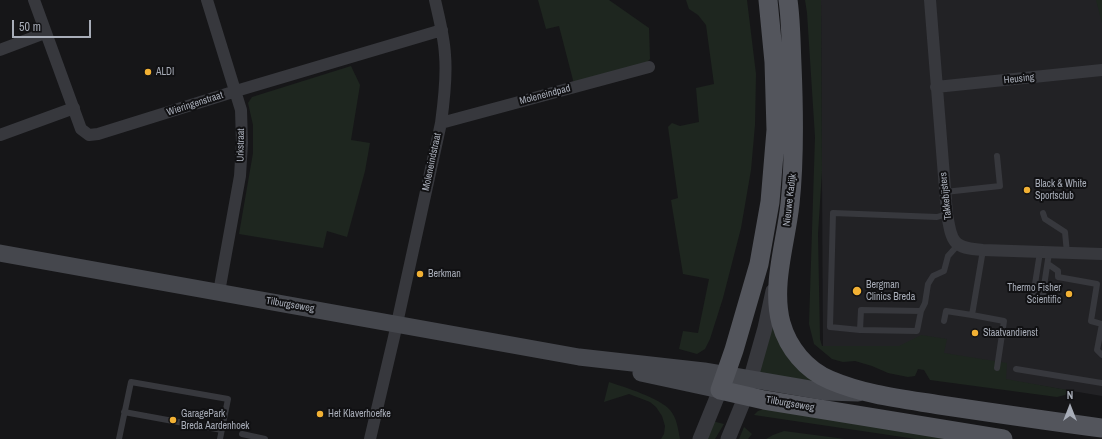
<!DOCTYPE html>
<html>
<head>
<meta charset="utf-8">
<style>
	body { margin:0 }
	#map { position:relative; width:1102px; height:439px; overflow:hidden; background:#161618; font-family:"Archivo Narrow",sans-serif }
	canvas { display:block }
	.north { position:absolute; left:1050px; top:387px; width:40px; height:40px; -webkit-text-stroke:3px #111113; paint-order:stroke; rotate:0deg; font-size:11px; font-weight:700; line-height:16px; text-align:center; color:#a8adb8 }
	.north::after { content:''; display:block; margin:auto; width:14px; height:18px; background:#a8adb8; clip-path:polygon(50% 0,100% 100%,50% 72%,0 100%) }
	.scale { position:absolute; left:12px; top:20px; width:79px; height:18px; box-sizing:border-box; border:2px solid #a8adb8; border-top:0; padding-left:5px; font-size:12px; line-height:14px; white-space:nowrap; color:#a8adb8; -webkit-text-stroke:3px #111113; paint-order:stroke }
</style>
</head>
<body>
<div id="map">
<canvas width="1102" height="439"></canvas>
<div class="north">N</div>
<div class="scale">50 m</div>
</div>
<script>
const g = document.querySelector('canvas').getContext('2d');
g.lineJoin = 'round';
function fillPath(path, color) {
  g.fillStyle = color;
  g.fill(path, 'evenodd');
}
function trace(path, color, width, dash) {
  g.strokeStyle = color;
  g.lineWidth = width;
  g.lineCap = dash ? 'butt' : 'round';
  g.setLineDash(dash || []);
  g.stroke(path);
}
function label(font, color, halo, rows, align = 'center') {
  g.font = font + ' "Archivo Narrow",sans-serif';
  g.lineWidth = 4;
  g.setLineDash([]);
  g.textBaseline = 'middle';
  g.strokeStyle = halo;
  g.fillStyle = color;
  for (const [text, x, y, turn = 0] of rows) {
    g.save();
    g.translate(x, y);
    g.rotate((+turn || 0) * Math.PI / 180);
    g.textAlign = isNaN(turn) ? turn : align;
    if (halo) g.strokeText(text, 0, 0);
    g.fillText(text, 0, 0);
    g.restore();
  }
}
fillPath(new Path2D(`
	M821 0H1102V396L823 349Z`), '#222225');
fillPath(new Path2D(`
	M538 0H609L649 28 650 59 644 65 574 84 559 26 546 29Z
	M686 0H747L756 74 755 125 751 170 741 228 723 298 710 339 705 349 697 354 679 349 683 331 698 333 709 279 683 274 671 200 678 198 668 127 672 123 680 126 699 122 696 88 714 84 706 25 698 15 689 9Z
	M805 0H821L822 171 818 234 820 339 822 346H899L921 335 947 339 944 353 1007 363 1006 379 1073 391 1065 395 1057 397 930 380 924 370 918 369 915 376 908 377 888 373 872 366 855 361 843 362 832 359 814 344 809 324 815 137 807 13Z
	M1096 0H1102V23Z
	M351 66 360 85 351 140 370 143 365 171 347 237 327 231 323 248 239 234 253 153V125L248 103 252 97Z
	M771 318 819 382 759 375Z
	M609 382C624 387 660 398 670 410 677 418 678 429 680 439H661L664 434 665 426 662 416 656 407 650 402 629 394 604 402Z
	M764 409 950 439H916L754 415 758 411Z
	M712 421 724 424 715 439H703Z
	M744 427 752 434 748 439H739Z
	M784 431 845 439H766L773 435Z`), '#1e261f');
trace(new Path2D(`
	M945 192 1000 186 997 156
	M1043 213 1045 219 1065 232 1067 253
	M947 214 937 217 833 213 830 327 860 330 917 331 921 311 925 303 928 284 933 276 944 271 948 256 957 246
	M1048 264 1058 271V277L1097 284 1091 321 1102 324
	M1033 297 1040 252
	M1042 299 1049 253
	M972 315 1004 321 997 368
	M944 321 946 311 972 315 983 250
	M1102 324 1097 350 1102 355
	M860 330 861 310 921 311
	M1016 369 1102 383
	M124 412 222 430
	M242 434 265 439
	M119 439 131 382 228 399 220 439`), '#37383d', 6);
trace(new Path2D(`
	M34 0 81 129 89 135 98 134 236 91 442 30
	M207 0 241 110 242 143 240 176 219 292
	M930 0 947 214C952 243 953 248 983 250L1102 254
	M0 50 45 33
	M936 87 1102 70
	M441 123 649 67
	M0 135 74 108
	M370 439 394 337 441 123C444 101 447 77 445 55 444 36 439 18 435 0`), '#37383d', 12);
trace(new Path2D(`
	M700 439 720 390
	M728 439 746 395 765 328 773 291`), '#37383d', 15);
trace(new Path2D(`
	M0 253 579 357 704 371 827 392 858 393
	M641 373 720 390`), '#45474d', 17);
trace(new Path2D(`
	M768 0 774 62 776 130 770 202 759 264 734 350 720 390 764 400 1003 439
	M788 0C791 21 791 43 792 65 794 112 795 158 790 204 786 242 771 285 781 323 788 348 806 370 830 380 865 395 903 399 940 405 994 413 1048 421 1102 428`), '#53555c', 19);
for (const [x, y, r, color] of [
	[148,72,4,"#f2b134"],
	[1027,190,4,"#f2b134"],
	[420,274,4,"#f2b134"],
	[857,291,5,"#f2b134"],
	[1069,294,4,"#f2b134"],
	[975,333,4,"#f2b134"],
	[320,414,4,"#f2b134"],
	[173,420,4,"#f2b134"]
]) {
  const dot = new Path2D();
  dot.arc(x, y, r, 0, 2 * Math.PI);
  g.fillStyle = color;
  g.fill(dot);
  trace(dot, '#111113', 1.5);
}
label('10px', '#a8adb8', '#111113', [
	["ALDI",156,72],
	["Black & White",1035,184],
	["Sportsclub",1035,196],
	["Berkman",428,274],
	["Bergman",866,285],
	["Clinics Breda",866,297],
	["Thermo Fisher",1061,288,"right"],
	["Scientific",1061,300,"right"],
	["Staatvandienst",983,333],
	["GaragePark",181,414],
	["Breda Aardenhoek",181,426],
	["Het Klaverhoefke",328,414]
], 'left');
label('10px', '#a8adb8', '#111113', [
	["Heusing",1019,79,-6],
	["Moleneindpad",545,95,-15],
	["Wieringenstraat",195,104,-18],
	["Urkstraat",241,145,-89],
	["Moleneindstraat",432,162,-78],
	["Takkebijsters",946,196,-96],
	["Nieuwe Kadijk",790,200,-83],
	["Tilburgseweg",290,305,10],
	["Tilburgseweg",790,404,10]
]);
</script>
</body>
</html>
